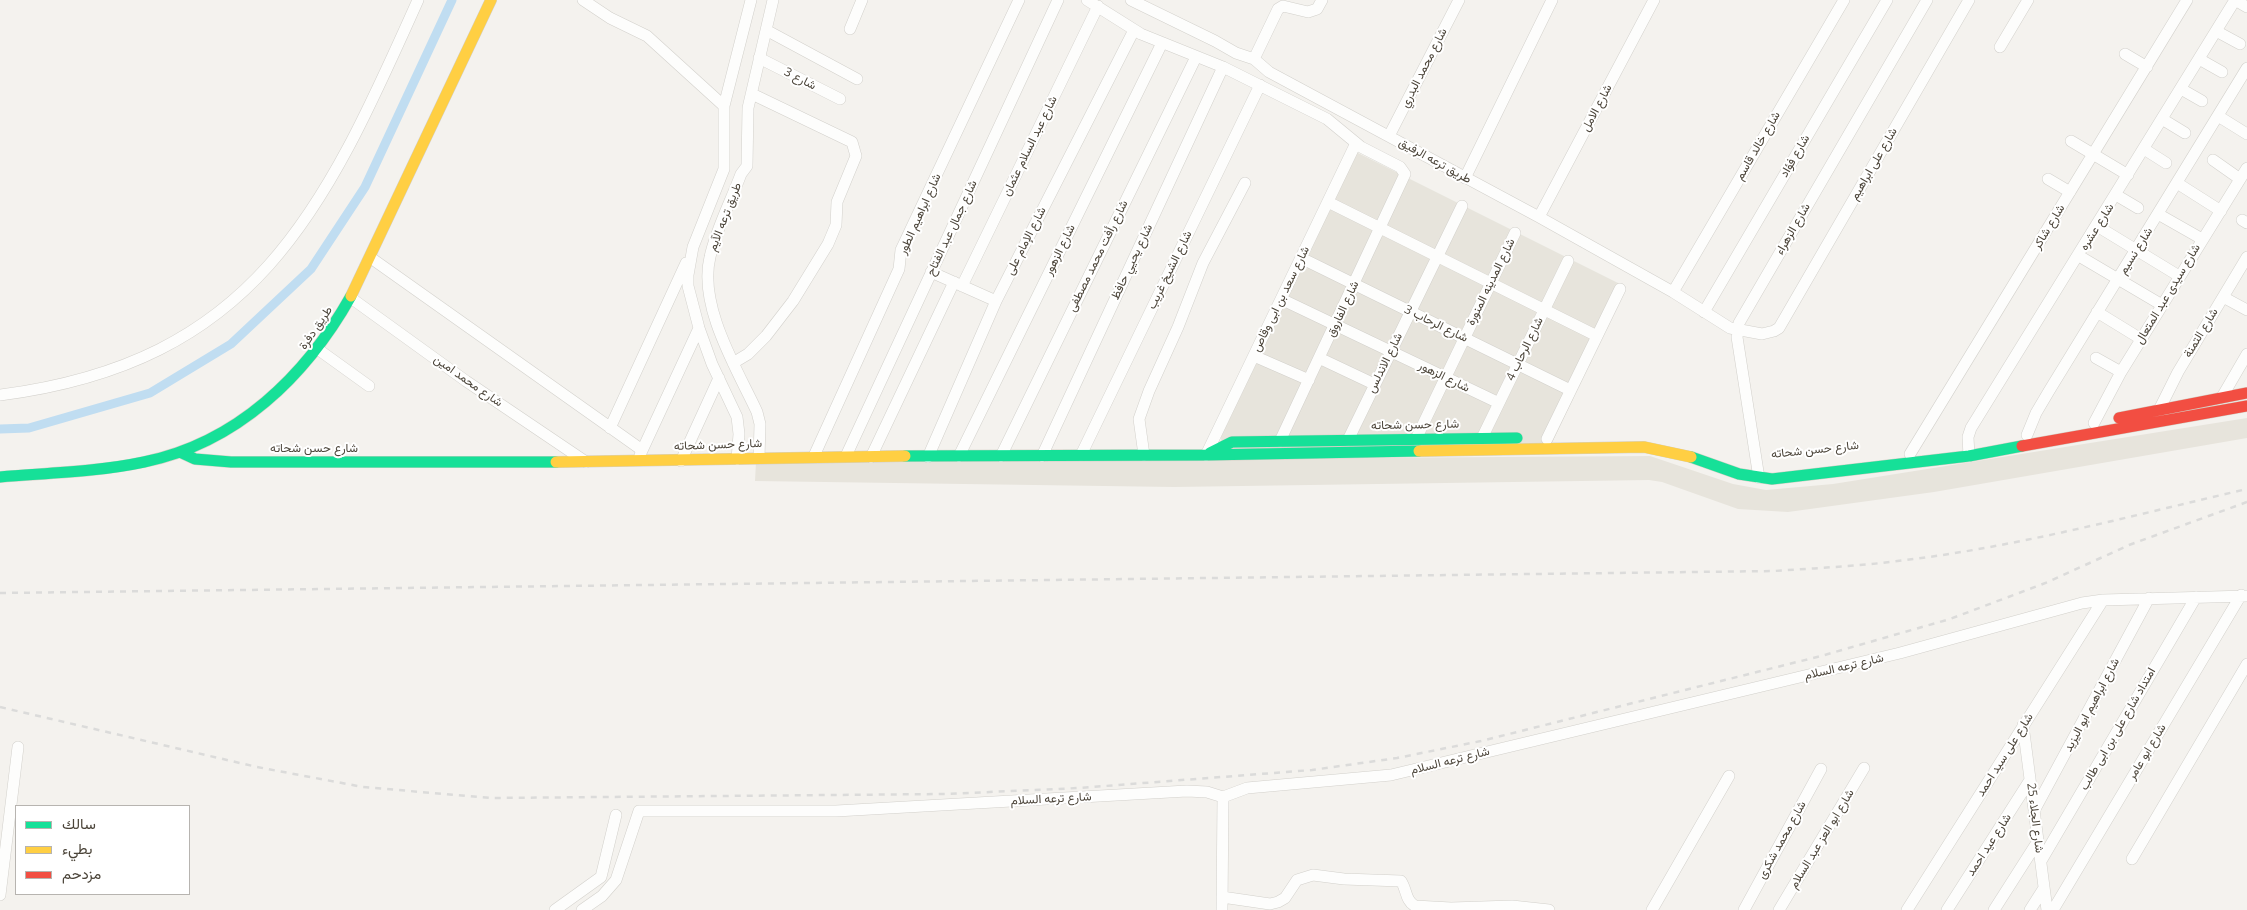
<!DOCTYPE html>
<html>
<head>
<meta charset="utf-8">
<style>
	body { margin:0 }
	#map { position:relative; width:2247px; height:910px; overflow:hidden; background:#f4f2ee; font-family:"Open Sans",Vazirmatn,sans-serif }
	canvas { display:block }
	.legend { position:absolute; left:15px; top:805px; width:175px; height:90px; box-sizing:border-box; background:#fff; border:1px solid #b7b4b0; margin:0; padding:6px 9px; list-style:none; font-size:15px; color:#4b4439 }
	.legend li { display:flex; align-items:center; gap:10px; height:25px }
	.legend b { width:25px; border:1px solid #b7b4b0 }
</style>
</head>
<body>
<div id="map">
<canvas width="2247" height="910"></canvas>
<ul class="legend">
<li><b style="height:6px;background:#16e098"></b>سالك</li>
<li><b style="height:6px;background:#ffcf43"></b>بطيء</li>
<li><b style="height:6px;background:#f24e42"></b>مزدحم</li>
</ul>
</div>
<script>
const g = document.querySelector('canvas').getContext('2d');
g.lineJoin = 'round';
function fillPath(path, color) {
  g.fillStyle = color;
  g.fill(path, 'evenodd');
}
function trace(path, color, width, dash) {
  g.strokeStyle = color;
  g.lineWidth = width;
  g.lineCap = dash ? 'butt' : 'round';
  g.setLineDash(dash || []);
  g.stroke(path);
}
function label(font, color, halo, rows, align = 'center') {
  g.font = font + ' "Open Sans",Vazirmatn,sans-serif';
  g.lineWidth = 4;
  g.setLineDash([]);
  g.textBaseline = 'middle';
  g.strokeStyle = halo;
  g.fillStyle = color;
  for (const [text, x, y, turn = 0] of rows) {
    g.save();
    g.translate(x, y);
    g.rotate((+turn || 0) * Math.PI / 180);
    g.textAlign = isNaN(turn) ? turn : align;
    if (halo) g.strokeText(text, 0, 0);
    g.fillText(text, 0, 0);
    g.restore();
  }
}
fillPath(new Path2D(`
	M1356 152 1626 287 1552 443 1222 450 1221 437Z
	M2247 418V438L1934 492 1788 512 1738 509 1662 482 1649 480 1174 487 755 481 756 462 1650 456 1733 484 1766 490 1833 484Z`), '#e7e4dc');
trace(new Path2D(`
	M0 429 29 428 150 393 231 344 311 269 365 187 452 0`), '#c0ddf1', 9);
const street = new Path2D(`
	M583 0 610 18 647 36 724 106
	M1087 0 1141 34 1223 67 1327 119 1361 147 1400 167 1405 174 1280 441
	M1131 0 1215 41 1236 53 1254 59 1269 72 1539 217 1673 292 1730 328 1762 334 1774 331 1779 328 1969 0
	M2235 0 2247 7
	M850 29 862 0
	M766 30 857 79
	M2216 31 2240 44
	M2000 47 2028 0
	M2125 54 2147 67
	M759 58 840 99
	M1254 59 1278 9 1283 6 1308 12 1317 9 1322 0
	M2199 59 2222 72
	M2181 89 2202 101
	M2218 116 2247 134
	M2162 119 2185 133
	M1389 136 1459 0
	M2071 141 2128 175
	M2144 149 2166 163
	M2213 160 2240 179
	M1465 178 1552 0
	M2048 179 2070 192
	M2177 183 2221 211
	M2116 195 2138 208
	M1328 202 1597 336
	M2158 214 2202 239
	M1539 217 1654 0
	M2242 220 2247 223
	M2097 226 2179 276
	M2079 256 2162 305
	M371 258 642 450
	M1301 258 1570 390
	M931 272 996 301
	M962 286 1098 6
	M1673 292 1844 0
	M2223 297 2247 310
	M351 298 466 381 586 462
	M1281 299 1499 403
	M1704 312 1887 0
	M2097 312 2141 339
	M319 350 369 386
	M1254 356 1309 380
	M1319 358 1374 384
	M2096 358 2121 372
	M733 363 748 354 766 336 793 301 828 244 836 225 837 202 856 156 852 142 752 94
	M0 395C255 362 323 213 418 0
	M2222 397 2247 354
	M2159 410 2178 372 2247 257
	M2094 423 2121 372 2247 168
	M610 428 686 263
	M2027 435 2036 413 2049 391 2247 68
	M1482 438 1568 261
	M1416 439 1515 233
	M1547 439 1620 289
	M1348 440 1462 206
	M1910 454 2187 0
	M640 455 699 328
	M1081 455 1260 85
	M1144 455 1139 419 1149 391 1178 327 1203 263 1245 183
	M1206 455 1356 143
	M814 456 899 269 901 250 1019 0
	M846 456 1058 0
	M959 456 1162 43
	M1001 456 1196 57
	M1042 456 1223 67
	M1969 456 1968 437 1971 428 2235 0
	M871 457 954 282
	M928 457 996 301 1134 30
	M759 458 760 424 757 412C737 369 698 306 710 257 716 229 731 201 741 174L747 166 748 108 773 0
	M737 459 739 434 737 417 712 364 699 328 688 286V275L693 247 724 169V106L751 0
	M681 461 719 378
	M1759 478 1737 337 1739 323 1927 0
	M2023 725 2047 910
	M2034 811 2149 598
	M2132 859 2247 664
	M2041 861 2196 597
	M0 895 18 747
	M1222 897 1270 904 1278 902 1285 898 1297 880 1313 875 1344 879 1401 881C1407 890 1405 900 1415 906L1451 908 1512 906 1549 910
	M555 910 601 877 616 815
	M582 910 602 896 616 880 639 811H836L1187 791 1207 792 1223 797 1247 788 1391 775 1900 653 2082 603 2103 600 2247 596
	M1222 910 1223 797
	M1652 910 1729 776
	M1744 910 1821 769
	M1779 910 1864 768
	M1907 910 2103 600
	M1947 910 2030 780
	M1994 910 2038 841
	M2030 910 2044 888
	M2053 910 2241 595`);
const fast = new Path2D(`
	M180 452 195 459 231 462H556
	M1210 453 1232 442 1517 438
	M905 456 1206 455 1419 451
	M1691 457 1739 474 1772 479 1969 456 2022 446
	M0 477C48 473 97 472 144 462 237 443 306 376 351 296`);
const slow = new Path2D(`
	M351 296 491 0
	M1419 451 1644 447 1691 457
	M556 462 905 456`);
const jam = new Path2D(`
	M2119 418 2247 393
	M2022 446 2247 406`);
trace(street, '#d2d0cb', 12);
trace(fast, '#d3cfc5', 12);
trace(slow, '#d3cfc5', 12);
trace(jam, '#d3cfc5', 12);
trace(street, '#fdfdfc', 11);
trace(fast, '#16e098', 11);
trace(slow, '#ffcf43', 11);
trace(jam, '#f24e42', 11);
trace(new Path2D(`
	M0 593 1774 571C1818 568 1862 566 1906 560 2021 546 2134 515 2247 489
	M0 707 257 767 363 787 491 798 945 794 1079 788 1312 770 1397 758 1481 741 1821 656 1950 619 2048 582 2129 545 2247 502`), '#dbdbda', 2.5, [6, 6]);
label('12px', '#4b4439', '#fff', [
	["شارع محمد البدري",1424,68,-63],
	["شارع 3",800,79,27],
	["شارع الامل",1597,108,-62],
	["شارع عبد السلام عثمان",1030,146,-64],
	["شارع خالد قاسم",1758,146,-60],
	["شارع فؤاد",1795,156,-60],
	["طريق ترعه الرفيق",1435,161,29],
	["شارع على ابراهيم",1874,164,-60],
	["شارع ابراهيم الطور",920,214,-66],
	["طريق ترعه الآيم",725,217,-69],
	["شارع شاكر",2049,227,-59],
	["شارع عشره",2097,227,-58],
	["شارع جمال عبد الفتاح",952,228,-65],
	["شارع الزهراء",1793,229,-60],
	["شارع الإمام على",1026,241,-63],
	["شارع الزهور",1060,250,-64],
	["شارع نسيم",2136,251,-58],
	["شارع رأفت محمد مصطفى",1098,256,-64],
	["شارع يحيي حافظ",1132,262,-65],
	["شارع الشيخ غريب",1170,270,-64],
	["شارع المدينه المنورة",1491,282,-64],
	["شارع سيدى عبد المتعال",2168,294,-59],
	["شارع سعد بن ابى وقاص",1281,299,-64],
	["شارع الفاروق",1343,309,-65],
	["شارع الرحاب 3",1436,324,26],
	["طريق دفرة",316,328,-56],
	["شارع التمنة",2201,333,-59],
	["شارع الرحاب 4",1525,349,-64],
	["شارع الاندلس",1385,363,-64],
	["شارع الزهور",1444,377,26],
	["شارع محمد امين",468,381,35],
	["شارع حسن شحاته",1415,425,-1],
	["شارع حسن شحاته",718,445,-2],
	["شارع حسن شحاته",314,449],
	["شارع حسن شحاته",1815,450,-6],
	["شارع ترعه السلام",1844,667,-13],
	["شارع ابراهيم ابو اليزيد",2092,705,-62],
	["امتداد شارع على بن ابى طالب",2118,729,-60],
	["شارع ابو عامر",2147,752,-59],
	["شارع على سيد احمد",2005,755,-58],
	["شارع ترعه السلام",1450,761,-14],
	["شارع ترعه السلام",1051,799,-3],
	["شارع الجلاء 25",2035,818,83],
	["شارع ابو العز عبد السلام",1822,839,-59],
	["شارع محمد شكرى",1782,840,-61],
	["شارع عيد احمد",1989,845,-57]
]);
</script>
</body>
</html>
